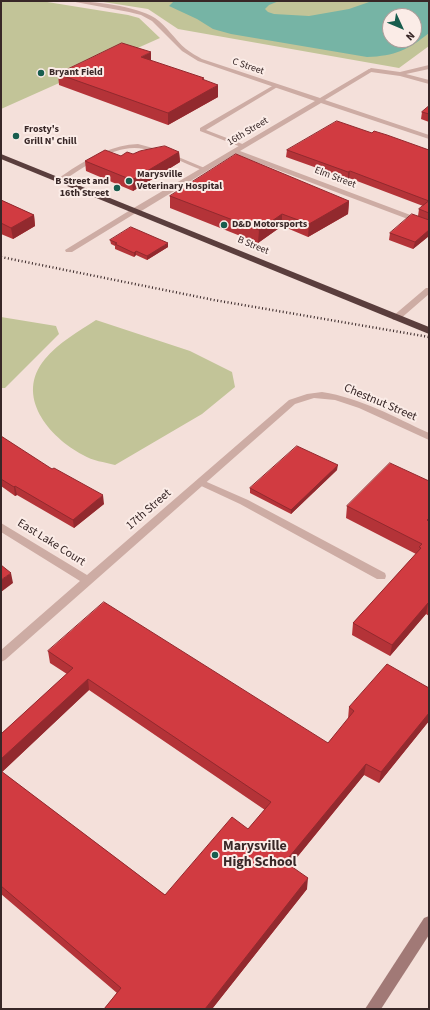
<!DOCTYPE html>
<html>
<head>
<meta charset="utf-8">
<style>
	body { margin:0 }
	#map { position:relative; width:430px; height:1010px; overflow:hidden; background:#f4e0da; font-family:"Source Sans 3",sans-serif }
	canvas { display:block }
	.frame { position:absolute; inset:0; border:2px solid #382727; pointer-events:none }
	.north { position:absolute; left:382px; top:8px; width:40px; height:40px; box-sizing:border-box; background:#fbece7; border:1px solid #ad9d9a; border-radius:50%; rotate:134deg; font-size:11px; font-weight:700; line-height:16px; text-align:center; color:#382727 }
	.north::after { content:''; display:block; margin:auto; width:14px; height:18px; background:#185d4e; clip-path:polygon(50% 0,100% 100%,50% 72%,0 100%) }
</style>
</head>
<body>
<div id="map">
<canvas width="430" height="1010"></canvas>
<div class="frame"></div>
<div class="north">N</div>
</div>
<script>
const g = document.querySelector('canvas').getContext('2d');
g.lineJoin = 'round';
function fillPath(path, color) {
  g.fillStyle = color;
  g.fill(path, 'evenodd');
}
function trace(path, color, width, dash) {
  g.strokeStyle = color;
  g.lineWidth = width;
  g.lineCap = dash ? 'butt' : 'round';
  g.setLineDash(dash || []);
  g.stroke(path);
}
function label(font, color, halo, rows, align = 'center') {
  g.font = font + ' "Source Sans 3",sans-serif';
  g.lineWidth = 4;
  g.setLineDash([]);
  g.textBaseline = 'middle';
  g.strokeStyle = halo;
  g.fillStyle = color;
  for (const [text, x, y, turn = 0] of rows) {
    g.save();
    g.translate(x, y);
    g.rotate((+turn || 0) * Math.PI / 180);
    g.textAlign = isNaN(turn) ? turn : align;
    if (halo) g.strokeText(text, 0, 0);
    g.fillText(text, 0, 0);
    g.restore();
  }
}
fillPath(new Path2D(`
	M1 1H41L128 15 139 18 160 38 1 109Z
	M97 1H429V46L399 68 178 29 148 9ZM390 16H414V40H390Z
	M1 317 56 326 59 334 5 388H1Z
	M96 320 190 351 232 372 235 387 202 414 115 465C104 462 93 461 83 455 49 437 14 396 45 359 58 343 79 331 96 320Z`), '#c2c498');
fillPath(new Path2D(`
	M174 1H279L269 5 265 9 268 12 274 14 309 16 349 9 372 1H429V33C408 50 395 56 367 57L231 34 213 29 197 19 169 6ZM390 16H414V40H390Z`), '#76b4a5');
fillPath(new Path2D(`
	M429 65V69L406 74 429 80V84L400 76 371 72 368 70 371 68 400 72Z
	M274 85 279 86 206 130 245 145V147H241L200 131V128Z
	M138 144 164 151 207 169 202 170C183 163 164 152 144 149 114 143 86 167 62 181L56 180C61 176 67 173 72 169 93 156 113 145 138 144Z
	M132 209H138L139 211 72 252H66L65 250Z
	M200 479 248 500 385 573 386 576 385 579H377L240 504 197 484 195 482Z`), '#cdaca4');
fillPath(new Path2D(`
	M70 1C93 1 136 6 155 18 167 26 175 40 186 49 191 53 197 56 202 59L320 98 369 69H373V71L325 100 429 135V139L321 103 240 151 429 222V227L235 154 138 213H132V209L315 101 198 61 182 51 152 21 141 15 129 12Z
	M426 288H429V294L399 320H393L392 318 393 316Z
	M322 392C361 398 394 417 429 433V440L359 408 335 400 314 398 295 404 5 660 1 662V650L80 581 1 532V523L87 575 289 400 307 394Z`), '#cdaca4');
fillPath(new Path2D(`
	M429 916V935L381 1009H365L424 918Z`), '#a17976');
fillPath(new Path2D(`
	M1 154 429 327V334L1 159Z`), '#5a3e3d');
trace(new Path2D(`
	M1 257 214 300 429 337`), '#382727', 2.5, [1, 2.5]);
fillPath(new Path2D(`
	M151 61 204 80 218 97 168 125 59 85 58 74Z
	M429 106V122L421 119 422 112Z
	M372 133 429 150V236L413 249 389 240 390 233 418 216 419 209 423 206 349 178 348 179 286 157 287 150Z
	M179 152 180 162 133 191 86 171 85 161 133 154Z
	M170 196 349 201 348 214 308 237 282 226 258 243 170 208Z
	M1 200 34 215 35 226 13 239 1 234Z
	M110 240 168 247 147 260 136 255 134 257 115 249V246L111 244Z
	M1 431 2 437 104 504 74 528 17 495 15 496 1 486Z
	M337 470 291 514 250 493V488Z
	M429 481V616L426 614 390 656 352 635 353 623 416 554 346 518 347 506Z
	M48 651 328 743 348 719 349 707 429 688V721L379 783 364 775 290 866 307 889 212 1009H104L117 993 1 894V734L67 674 50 663ZM89 690 265 810 248 829 165 895 2 772Z`), '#b43338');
fillPath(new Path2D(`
	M151 52V64L141 57Z
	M218 85V97L168 125V113Z
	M179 152 180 162 133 191 132 180Z
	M350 171 349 178 348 179V172Z
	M349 201 348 214 308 237 309 224Z
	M282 214V226L258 243 259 230Z
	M34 215 35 226 13 239 11 228Z
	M429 230V236L413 249 415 242Z
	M168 243V247L147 260V256Z
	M136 251V255L134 257V253Z
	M338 465 337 470 291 514V510Z
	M15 486 17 495 15 496 14 487Z
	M103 495 104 504 74 528 73 520Z
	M11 573 13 583 1 592V580Z
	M428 603 426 614 390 656 392 645Z
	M88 679 89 690 1 773V759Z
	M429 713V721L379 783 381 772Z
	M366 764 364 775 284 873 285 862Z
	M308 878 307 889 212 1009H205Z`), '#92292e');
const building = new Path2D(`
	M122 43 151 52 141 57 204 78 202 79 218 85 168 113 58 74Z
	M429 106V114L422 112Z
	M337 121 372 133 374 131 387 135 429 150V201L350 171 348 172 287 150Z
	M165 146 179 152 132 180 85 161 105 150 121 156 127 152 133 154 140 151Z
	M236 154 349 201 309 224 282 214 259 230 170 196Z
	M1 200 34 215 11 228 1 223Z
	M429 201V213L419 209Z
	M412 214 429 220V230L415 242 390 233Z
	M131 227 168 243 147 256 136 251 134 253 115 244 117 243 110 240Z
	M1 436 52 469 54 468 103 495 73 520 15 486 14 487 1 479Z
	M297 446 338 465 291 510 250 488Z
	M390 463 429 481V518L427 520 429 522V603H428L392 645 353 623 421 548 419 547 422 544 347 506Z
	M1 565 11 573 1 580Z
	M104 602 328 743 354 711 349 707 387 664 429 688V713L381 772 366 764 285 862 308 878 205 1009H104L121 988 1 886V771L165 895 232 817 248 829 271 802 88 679 1 759V734L73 668 48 651Z`);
fillPath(building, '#d13b41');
trace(building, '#92292e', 1);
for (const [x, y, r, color] of [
	[41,73,4,"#185d4e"],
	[16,136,4,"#185d4e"],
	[129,181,4,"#185d4e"],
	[117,188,4,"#185d4e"],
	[224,225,4,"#185d4e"],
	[215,855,4,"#185d4e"]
]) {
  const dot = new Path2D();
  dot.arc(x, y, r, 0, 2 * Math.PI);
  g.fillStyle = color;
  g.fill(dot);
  trace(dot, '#fbece7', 1.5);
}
label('10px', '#382727', '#fbece7', [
	["C Street",248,67,19],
	["16th Street",248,132,-31],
	["Elm Street",335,178,21],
	["B Street",253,246,22]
]);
label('bold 10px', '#382727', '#fbece7', [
	["Bryant Field",49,73],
	["Frosty's",24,130],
	["Grill N' Chill",24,142],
	["Marysville",137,175],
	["Veterinary Hospital",137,187],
	["B Street and",109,182,"right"],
	["16th Street",109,194,"right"],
	["D&D Motorsports",232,225]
], 'left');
label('12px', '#382727', '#fbece7', [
	["Chestnut Street",380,403,23],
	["17th Street",149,510,-41],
	["East Lake Court",51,543,32]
]);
label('bold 14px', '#382727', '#fbece7', [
	["Marysville",223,847],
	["High School",223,863]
], 'left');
</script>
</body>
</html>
